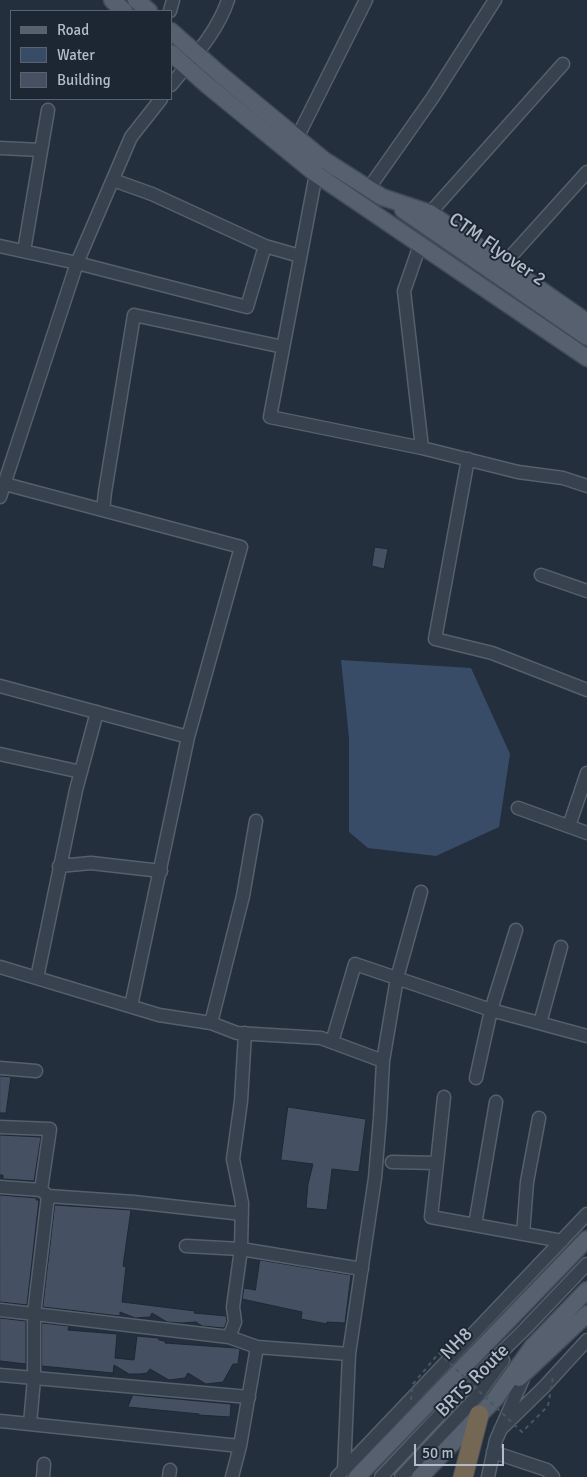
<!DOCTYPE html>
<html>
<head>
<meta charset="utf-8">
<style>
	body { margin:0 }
	#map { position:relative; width:587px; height:1477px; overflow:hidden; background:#242f3e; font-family:Signika,sans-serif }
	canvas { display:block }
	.legend { position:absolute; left:10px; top:10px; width:162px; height:90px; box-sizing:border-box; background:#1d2633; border:1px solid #59626f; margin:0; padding:6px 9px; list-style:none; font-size:15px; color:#b4bcc9 }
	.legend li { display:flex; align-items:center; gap:10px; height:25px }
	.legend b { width:25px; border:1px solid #59626f }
	.scale { position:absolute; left:414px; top:1444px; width:90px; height:22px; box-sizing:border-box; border:2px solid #b4bcc9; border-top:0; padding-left:6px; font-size:15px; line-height:18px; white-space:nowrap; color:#b4bcc9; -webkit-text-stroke:4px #1d2633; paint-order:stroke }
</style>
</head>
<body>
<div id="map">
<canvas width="587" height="1477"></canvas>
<ul class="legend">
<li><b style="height:6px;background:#56606e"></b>Road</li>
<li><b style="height:14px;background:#394c67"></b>Water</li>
<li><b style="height:14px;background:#455162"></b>Building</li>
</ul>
<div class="scale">50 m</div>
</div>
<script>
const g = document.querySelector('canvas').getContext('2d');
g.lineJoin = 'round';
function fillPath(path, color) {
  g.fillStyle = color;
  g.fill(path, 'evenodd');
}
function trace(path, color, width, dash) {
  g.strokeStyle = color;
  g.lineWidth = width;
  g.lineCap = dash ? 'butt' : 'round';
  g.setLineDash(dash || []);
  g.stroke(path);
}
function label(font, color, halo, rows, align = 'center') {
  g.font = font + ' Signika,sans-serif';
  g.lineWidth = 4;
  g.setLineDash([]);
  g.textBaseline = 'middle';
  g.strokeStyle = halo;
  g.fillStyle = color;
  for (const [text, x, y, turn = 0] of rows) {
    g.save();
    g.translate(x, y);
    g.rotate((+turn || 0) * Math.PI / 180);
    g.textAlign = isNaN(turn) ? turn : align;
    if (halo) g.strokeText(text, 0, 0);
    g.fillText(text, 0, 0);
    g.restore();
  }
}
fillPath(new Path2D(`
	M341 660 471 668 510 754 499 827 436 856 368 848 349 832V738Z`), '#394c67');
const building = new Path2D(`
	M375 547 388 549 384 569 372 566Z
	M0 1076 11 1077 6 1113H0Z
	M288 1107 366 1119 359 1172 332 1169 327 1210 306 1208 308 1184 313 1164 281 1160Z
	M0 1135 41 1137 34 1181 3 1179V1175H0Z
	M0 1195 37 1198 36 1200H39L27 1305 0 1302Z
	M55 1205 131 1210 123 1266 126 1267 122 1302 195 1311 194 1313 226 1316 227 1321 224 1328 202 1326 196 1322 182 1323 167 1322 152 1313 150 1317 135 1318 120 1312V1316L43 1307Z
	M260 1260 351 1275 345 1323 327 1322V1324L301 1319 302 1312 242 1299 244 1288 255 1290Z
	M0 1318 26 1321V1364L0 1361Z
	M42 1323 69 1326 68 1330 117 1334 115 1358 134 1360 137 1336 158 1338 159 1340 165 1341V1343L236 1348 240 1349 238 1364H233L223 1382 206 1384 188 1373 185 1378 169 1380 150 1369 147 1373 140 1374H129L114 1365 113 1373 42 1366Z
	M133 1395 231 1404 230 1417 199 1415V1414L128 1407Z`);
fillPath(building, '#455162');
trace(building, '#1f2835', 1);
const minor = new Path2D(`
	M170 11 173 0
	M171 85C192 59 217 33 228 0
	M292 145 297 138 366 0
	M0 148 41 150
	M319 168 316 174 270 417 422 448
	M113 180 152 194 265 246
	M369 188 433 97 495 0
	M430 213 563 64
	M420 245 404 291 422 448 518 472 563 478 587 486
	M0 246 77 263 247 307 265 246 300 256
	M24 251 48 110
	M503 265 587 172
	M468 459 435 639 492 653 587 690
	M5 484 241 547 188 737
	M0 497 77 263 131 137 161 99
	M103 510 105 492 134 315 283 347
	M541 575 587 591
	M0 686 188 737 131 1006
	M0 754 81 772
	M518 808 587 833
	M569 826 587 773
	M59 866 91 863 161 871
	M0 967 159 1015 211 1023 237 1033 321 1038 383 1061 380 1118 375 1178 349 1354 344 1470
	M37 978 76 790 97 712
	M211 1023 243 896 256 821
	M540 1023 561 947
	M332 1042 355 964 491 1010 587 1036
	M383 1061 397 978 421 892
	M0 1068 36 1071
	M476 1078 491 1010 516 930
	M0 1127 50 1129 41 1190
	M392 1162 437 1163 431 1217 562 1241
	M437 1163 444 1097
	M0 1187 41 1190 48 1196 34 1314V1379L30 1424
	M48 1196 134 1202 242 1214
	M475 1225 496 1102
	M523 1234 527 1182 539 1118
	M186 1246 241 1249 362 1269
	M0 1310 229 1337 257 1347
	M229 1337 235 1322 233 1307 241 1249 242 1203 233 1159 241 1101 245 1033
	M0 1375 249 1397
	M0 1421 240 1446 257 1347 349 1354
	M500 1430 545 1386 587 1340
	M493 1452 547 1470 553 1477
	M43 1477 44 1464
	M169 1477 170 1470
	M232 1477 240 1446
	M337 1477 587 1214
	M381 1477 466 1387 525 1329 587 1264
	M401 1477 477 1396 503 1360
	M488 1477 496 1440 526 1372`);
const major = new Path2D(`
	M112 0 124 11
	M136 0 149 11
	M171 31 222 76 324 160 382 197 430 213 587 322
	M171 53 207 85 316 174 587 358
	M403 210 587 337
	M519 1378 587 1314
	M357 1477 587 1239
	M420 1477 495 1399 533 1346 587 1290`);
const highway = new Path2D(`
	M463 1477 479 1415`);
trace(minor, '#565f6c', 15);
trace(major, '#414a57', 19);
trace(highway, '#434c59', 21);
trace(minor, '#38414e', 12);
trace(major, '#56606e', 16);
trace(highway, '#746855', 19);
trace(new Path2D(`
	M411 1400 413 1384 439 1353 522 1432 548 1406 553 1377`), '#44595c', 2, [4, 4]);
label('19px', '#b4bcc9', '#1d2633', [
	["CTM Flyover 2",497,250,35],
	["NH8",457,1344,-46],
	["BRTS Route",473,1381,-45]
]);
</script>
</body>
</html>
